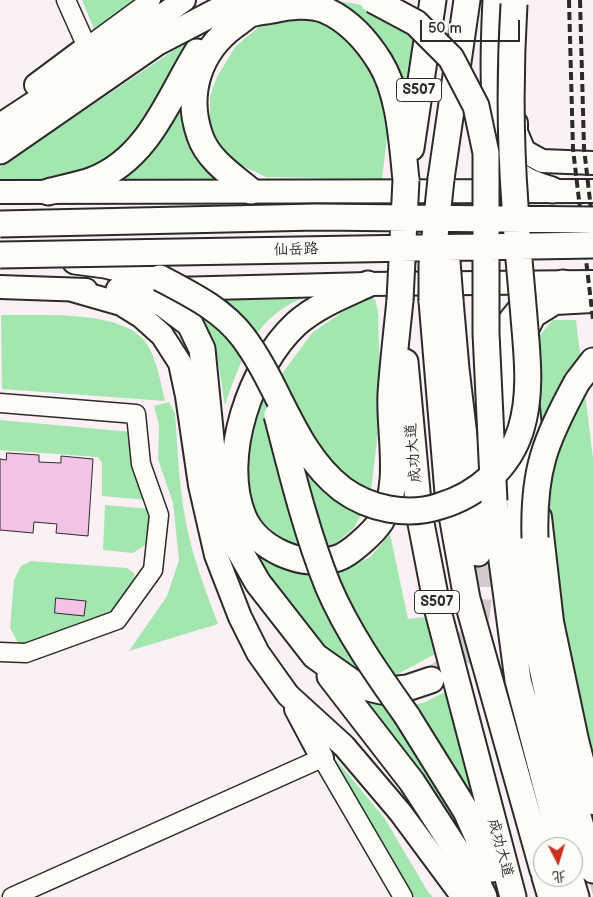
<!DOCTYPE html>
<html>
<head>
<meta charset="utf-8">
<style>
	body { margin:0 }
	#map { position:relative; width:593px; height:897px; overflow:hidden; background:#fbf0f3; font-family:"Balsamiq Sans","LXGW WenKai TC",sans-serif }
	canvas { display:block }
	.north { position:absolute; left:533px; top:837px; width:50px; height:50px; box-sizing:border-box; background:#fdfcf7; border:1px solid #a9a8a5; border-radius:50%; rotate:175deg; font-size:14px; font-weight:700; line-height:20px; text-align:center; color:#2b2b2b }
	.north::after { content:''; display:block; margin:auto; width:18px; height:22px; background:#c8321e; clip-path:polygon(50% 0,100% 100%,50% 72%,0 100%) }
	.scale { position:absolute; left:420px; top:20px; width:100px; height:22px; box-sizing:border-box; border:2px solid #2b2b2b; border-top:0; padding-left:6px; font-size:15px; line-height:18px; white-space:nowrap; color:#2b2b2b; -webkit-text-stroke:4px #fdfcf7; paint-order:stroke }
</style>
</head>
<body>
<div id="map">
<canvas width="593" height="897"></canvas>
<div class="north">北</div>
<div class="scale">50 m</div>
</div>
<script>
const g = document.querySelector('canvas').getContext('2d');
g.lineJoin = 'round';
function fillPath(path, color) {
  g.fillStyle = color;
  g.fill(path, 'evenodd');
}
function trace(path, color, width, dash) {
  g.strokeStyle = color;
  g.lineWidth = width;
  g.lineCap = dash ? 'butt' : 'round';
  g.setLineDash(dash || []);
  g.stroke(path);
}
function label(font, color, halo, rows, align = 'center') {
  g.font = font + ' "Balsamiq Sans","LXGW WenKai TC",sans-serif';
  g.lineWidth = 4;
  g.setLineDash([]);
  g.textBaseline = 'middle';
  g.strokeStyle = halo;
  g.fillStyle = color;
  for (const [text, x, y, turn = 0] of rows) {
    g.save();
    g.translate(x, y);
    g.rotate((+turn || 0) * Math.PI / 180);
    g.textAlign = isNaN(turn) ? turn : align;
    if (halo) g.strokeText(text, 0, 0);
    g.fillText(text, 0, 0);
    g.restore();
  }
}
fillPath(new Path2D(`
	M82 0H164L120 34 94 29Z
	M305 0C353 0 376 4 413 36L407 106C404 91 402 74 394 61 374 32 334 17 305 0Z
	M289 15 324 20 348 33 369 60 389 120 382 179 266 177 230 160 217 147 210 125V96L217 77 235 47 261 25Z
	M210 26 189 50 181 79 182 115 194 145 219 179 0 183V167Z
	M309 296C256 313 242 357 225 405 217 358 219 338 187 300Z
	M364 297 375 299 378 312 381 409 370 498 354 528 335 544 299 550 275 541 253 516 246 485 249 439 262 401 312 333Z
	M1 315C39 316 117 309 144 340 156 355 161 383 165 401L2 389Z
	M553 320H576L593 458V772L560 630 542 496 535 357 540 335Z
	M169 402 175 413C178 453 179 493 188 532 195 564 207 594 218 624L129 651 167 596 179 560 173 503 158 459 159 425 154 406Z
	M0 420 132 432 148 500 102 496V463L98 457 0 450Z
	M105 505 151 509 147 544 133 553 103 550Z
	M390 534 408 619 425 617 435 654 396 675 369 677 347 672 327 656 266 576 249 547 311 574 341 571 370 557Z
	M31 561 127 568 134 573 135 586 115 617 25 648 18 643 10 628 14 580 21 566Z
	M445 692 502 897H495C457 825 415 759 359 699L394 708 423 703Z
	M319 739 385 819 428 892 433 897H412Z`), '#a3e6b0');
const building = new Path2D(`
	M7 453 39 455V462L61 463V456L93 459 88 536 56 533 57 524 34 522 33 533 0 530V459L6 460Z
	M56 598 86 601 84 616 55 613Z`);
fillPath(building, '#f3c2e4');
trace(building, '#2b2b2b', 1);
trace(new Path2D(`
	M559 897 593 885`), '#d1c9cb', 22, [22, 11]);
trace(new Path2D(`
	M431 680C439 674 449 669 456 661 482 631 481 591 478 553`), '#d1c9cb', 25, [25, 12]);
const minor = new Path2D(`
	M66 0 87 47 151 0
	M0 403 136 414 141 464 159 515 153 570 117 620 26 653 0 652
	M12 897 322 758 403 897`);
const major = new Path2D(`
	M36 85 87 47
	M516 123V132L524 151 542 161 593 163
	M0 125 108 54 184 0
	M0 192 593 191
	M0 287 86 290
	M173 289 368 284 593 282
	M72 290 121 304 142 317 162 335 180 363 187 396 200 485 216 555 240 617 258 653 288 695 344 746 400 812 463 897
	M521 342 534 316 555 303 593 301
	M528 408 536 480
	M540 517 552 622 577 740 593 803
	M296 709 322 758`);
const highway = new Path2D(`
	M496 0C494 43 489 127 510 165 518 180 537 185 552 190
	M411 148 433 0
	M0 151 156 43 231 4 243 0
	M441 179 467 0
	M251 191C233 176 208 160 200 136 185 94 199 51 235 25 240 22 245 17 250 14 257 12 266 11 273 10 288 6 310 4 325 10 348 20 367 41 380 62 400 94 402 143 406 180
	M48 192C63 188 79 185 93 180 149 158 168 99 197 52
	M75 261 105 265 160 278
	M563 283 527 301 511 321 508 346 518 488 533 624 558 744 593 870
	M368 284C344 295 316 306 296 324 251 366 219 457 243 516 256 549 304 570 338 558 350 554 374 532 381 521 403 485 389 434 391 394 393 363 397 331 400 300
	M119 290 162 303 190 324 202 349 213 460 222 505 238 548 258 583 315 656 356 685 381 691 407 688 431 680
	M450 300 456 369 478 553
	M432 301 448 493 467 599 543 870
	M405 362 419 513 438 611 513 897
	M577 382 593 361
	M494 501 518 680 562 847
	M330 676 412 782 477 882 484 897
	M407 716 466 811 492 869
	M545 877 551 897
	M570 877 576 897`);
trace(minor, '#2b2b2b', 21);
trace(major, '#2b2b2b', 26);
trace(highway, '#2b2b2b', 29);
trace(minor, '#fdfcf7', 18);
trace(major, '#fdfcf7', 22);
trace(highway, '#fdfcf7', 25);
trace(new Path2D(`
	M569 0 573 149 593 319
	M580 0 584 148 593 227`), '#2b2b2b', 4, [8, 4]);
const highwayBridge = new Path2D(`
	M373 0 416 23 451 58 476 106 486 153V333L494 501
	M0 224 317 217 593 220
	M0 255 593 245
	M447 261 450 300
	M160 278C190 294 222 309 243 337 280 386 293 451 342 489 369 509 408 517 440 506 477 495 509 468 521 429 532 392 527 355 524 317 521 280 517 243 515 205 510 138 510 71 514 4
	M400 300 406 180
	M432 301V265L441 179
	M277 415C292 473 306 531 328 586 348 633 378 675 407 716
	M535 538C533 470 545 441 577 382`);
trace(highwayBridge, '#2b2b2b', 29, []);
trace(highwayBridge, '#fdfcf7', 25);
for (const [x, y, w] of [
	[419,90,45],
	[437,602,45]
]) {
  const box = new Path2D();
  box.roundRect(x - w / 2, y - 11.5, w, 23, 4);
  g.fillStyle = '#fdfcf7';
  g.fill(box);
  trace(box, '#2b2b2b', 1);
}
label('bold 14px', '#2b2b2b', null, [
	["S507",419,90],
	["S507",437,602]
]);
label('15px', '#2b2b2b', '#fdfcf7', [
	["仙岳路",296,250,-1],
	["成功大道",414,453,-95],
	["成功大道",500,848,75]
]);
</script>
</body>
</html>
